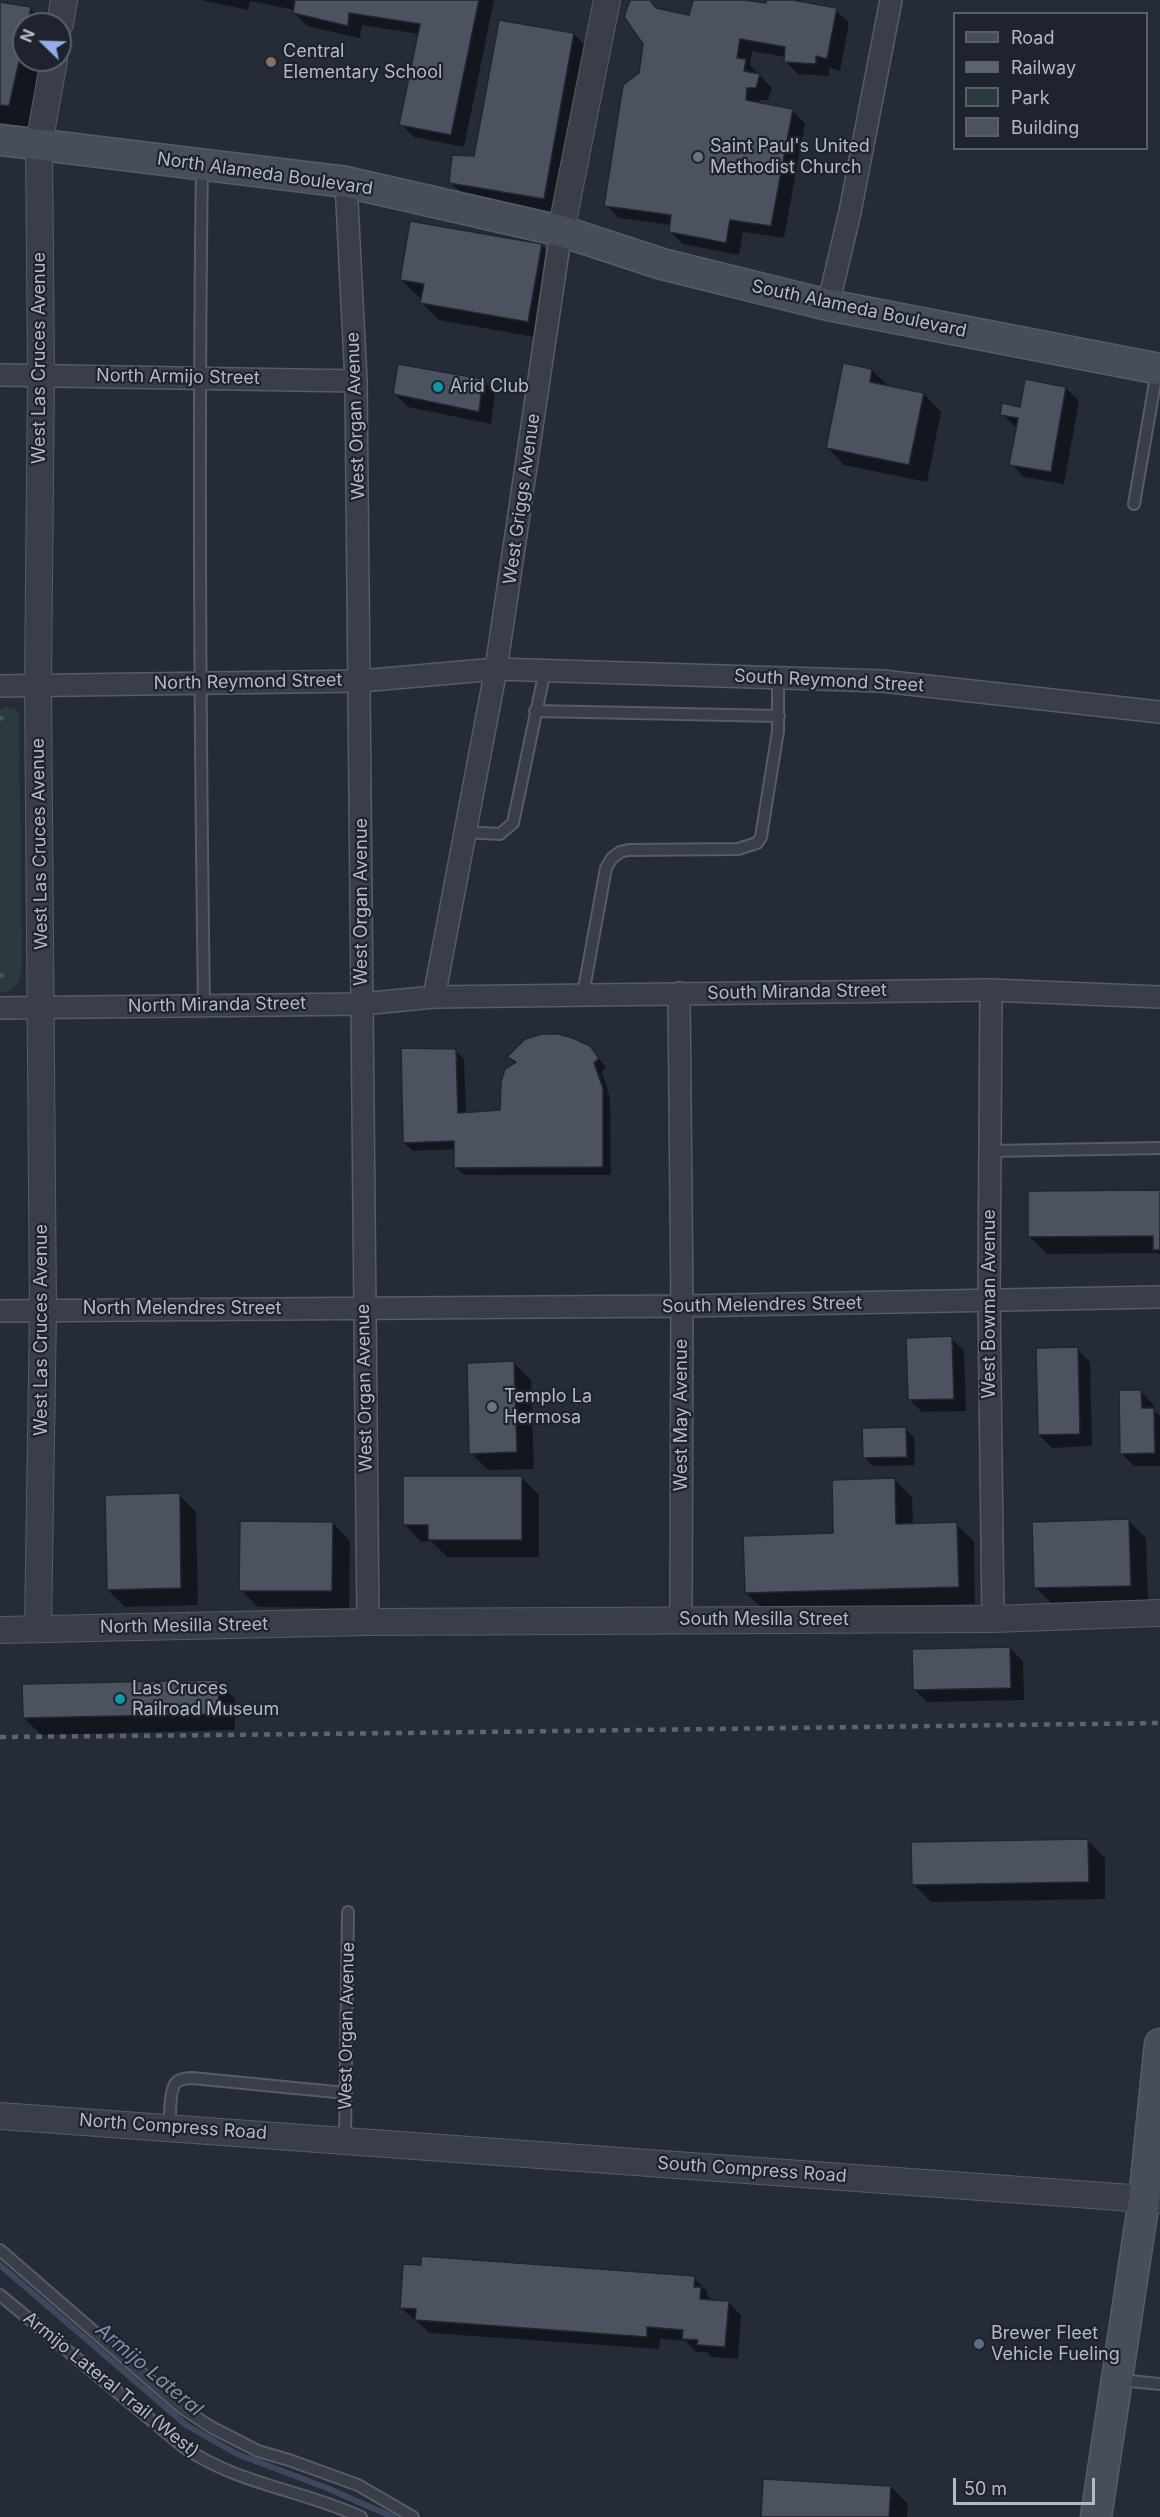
<!DOCTYPE html>
<html>
<head>
<meta charset="utf-8">
<style>
	body { margin:0 }
	#map { position:relative; width:1160px; height:2517px; overflow:hidden; background:#252c38; font-family:Inter,sans-serif }
	canvas { display:block }
	.legend { position:absolute; left:953px; top:12px; width:195px; height:138px; box-sizing:border-box; background:#1e232e; border:2px solid #5a5f6a; margin:0; padding:8px 10px; list-style:none; font-size:18px; color:#b4b9c4 }
	.legend li { display:flex; align-items:center; gap:12px; height:30px }
	.legend b { width:30px; border:2px solid #5a5f6a }
	.north { position:absolute; left:12px; top:12px; width:60px; height:60px; box-sizing:border-box; background:#1e232e; border:2px solid #5a5f6a; border-radius:50%; rotate:293deg; font-size:16px; font-weight:700; line-height:24px; text-align:center; color:#b4b9c4 }
	.north::after { content:''; display:block; margin:auto; width:21px; height:27px; background:#94acea; clip-path:polygon(50% 0,100% 100%,50% 72%,0 100%) }
	.scale { position:absolute; left:953px; top:2478px; width:142px; height:27px; box-sizing:border-box; border:3px solid #b4b9c4; border-top:0; padding-left:8px; font-size:18px; line-height:21px; white-space:nowrap; color:#b4b9c4; -webkit-text-stroke:4px #1e232e; paint-order:stroke }
</style>
</head>
<body>
<div id="map">
<canvas width="1160" height="2517"></canvas>
<ul class="legend">
<li><b style="height:8px;background:#474d5b"></b>Road</li>
<li><b style="height:8px;background:#5d6471"></b>Railway</li>
<li><b style="height:16px;background:#2b3b3d"></b>Park</li>
<li><b style="height:16px;background:#4c5260"></b>Building</li>
</ul>
<div class="north">N</div>
<div class="scale">50 m</div>
</div>
<script>
const g = document.querySelector('canvas').getContext('2d');
g.lineJoin = 'round';
function fillPath(path, color) {
  g.fillStyle = color;
  g.fill(path, 'evenodd');
}
function trace(path, color, width, dash) {
  g.strokeStyle = color;
  g.lineWidth = width;
  g.lineCap = dash ? 'butt' : 'round';
  g.setLineDash(dash || []);
  g.stroke(path);
}
function label(font, color, halo, rows, align = 'center') {
  g.font = font + ' Inter,sans-serif';
  g.lineWidth = 4.5;
  g.setLineDash([]);
  g.textBaseline = 'middle';
  g.strokeStyle = halo;
  g.fillStyle = color;
  for (const [text, x, y, turn = 0] of rows) {
    g.save();
    g.translate(x, y);
    g.rotate((+turn || 0) * Math.PI / 180);
    g.textAlign = isNaN(turn) ? turn : align;
    if (halo) g.strokeText(text, 0, 0);
    g.fillText(text, 0, 0);
    g.restore();
  }
}
fillPath(new Path2D(`
	M4 706 16 709 19 714 22 968C21 981 13 993 0 993V709H4Z`), '#2b3b3d');
fillPath(new Path2D(`
	M201 0H494L464 147 414 137 401 124 419 34 362 25 360 38 307 26 294 13 295 10 250 1 248 10Z
	M632 0H649L659 10 691 17 695 0H735L767 5 768 0H785L836 10 849 23 840 71 829 67V76L798 74 785 61 786 57 752 51 750 65 772 88 768 100H760L759 104 792 110 805 123 784 238 743 232 739 255 683 244 670 231 671 225 619 218 606 205 640 74 645 43Z
	M0 4 31 9 46 24H24V60H50L34 130 0 129Z
	M574 34 591 52 561 215 468 200 450 182 476 157Z
	M541 245 558 262 545 339 439 320 422 303 423 298 419 297 401 280Z
	M872 370 889 387 924 394 941 412 927 482 844 465 827 447Z
	M482 380 495 393 491 424 408 407 395 394Z
	M1066 388 1079 401 1064 484 1024 477 1011 464 1017 428 1002 414 1021 408Z
	M589 1047 606 1067 602 1072 610 1098 611 1175H464L456 1167V1149L413 1151 404 1143 456 1051 464 1059 466 1114 501 1112 516 1064 509 1057Z
	M1160 1191V1255L1158 1253 1047 1254 1030 1237Z
	M951 1338 964 1351 966 1411 922 1412 909 1399Z
	M1077 1349 1090 1362 1092 1446 1052 1448 1039 1435Z
	M514 1363 531 1380 534 1469 488 1470 471 1453Z
	M1141 1392 1154 1405V1410L1160 1416V1466H1134L1121 1453Z
	M906 1429 914 1437 915 1465 873 1466 864 1457Z
	M521 1477 539 1495V1557H447L431 1541 421 1542 404 1524Z
	M895 1480 912 1497 913 1525 956 1524 974 1541 975 1604 764 1610 746 1593 835 1535Z
	M179 1495 196 1512 198 1605 125 1607 108 1590Z
	M1129 1521 1146 1538 1148 1602 1053 1605 1035 1587Z
	M333 1523 350 1541 349 1608 258 1607 241 1590Z
	M1010 1648 1023 1661 1024 1700 927 1702 914 1689Z
	M217 1681 235 1699V1730L41 1735 24 1718Z
	M1087 1840 1105 1858V1899L931 1902 913 1884Z
	M694 2278 707 2291V2295L712 2301 728 2302 741 2315 738 2359 712 2357 707 2352H696L686 2341 660 2339 659 2349 430 2333 401 2308Z
	M891 2487 908 2504 907 2517H762Z`), '#0007');
trace(new Path2D(`
	M0 2265 186 2425 237 2454 327 2488 393 2517`), '#3d485f', 6);
const building = new Path2D(`
	M293 0H479L451 135 399 125 420 24 349 13 348 26 293 13 295 0Z
	M630 0H650L656 8 689 15 693 0H745L766 3V0H793L837 8 827 59 816 56V64L784 62 785 47 740 39 737 58 746 59 744 71 760 74 756 88H747L746 100 793 109 771 226 730 220 726 243 669 232 671 215 604 206 623 85 639 73 643 44 624 17Z
	M0 2 31 7 28 24H24V40L9 106 0 105Z
	M499 20 574 33 544 199 449 183 452 155 474 156Z
	M410 221 542 244 528 322 420 303 424 284 400 280Z
	M843 363 872 369 870 382 924 393 909 465 826 448Z
	M398 364 483 379 479 412 393 394Z
	M1025 379 1066 387 1051 472 1009 465 1018 418 1000 415 1002 403 1020 407Z
	M542 1034H558L573 1038 590 1046 599 1058 594 1063 603 1088V1167L454 1168V1141L403 1143 401 1048 456 1049 458 1113 500 1110 501 1082 505 1069 516 1062 507 1057 525 1039Z
	M1160 1190V1250H1153V1236L1028 1237V1191Z
	M952 1336 954 1399 908 1400 906 1338Z
	M1078 1347 1080 1434 1038 1435 1036 1348Z
	M514 1361 517 1452 469 1454 467 1363Z
	M1119 1390H1141L1142 1408H1154L1155 1453 1120 1454Z
	M906 1427 907 1457 863 1458 862 1428Z
	M403 1476H522V1540H428V1525H403Z
	M895 1478 896 1524 957 1522 959 1587 745 1593 743 1536 833 1533 832 1480Z
	M180 1493 181 1588 107 1590 105 1495Z
	M1129 1519 1131 1586 1034 1588 1032 1522Z
	M240 1521 333 1522 332 1591H239Z
	M1010 1647 1011 1688 913 1690 912 1649Z
	M218 1680 219 1714 23 1718 22 1684Z
	M1088 1839 1089 1882 912 1885 911 1842Z
	M421 2256 695 2276 694 2287H701L700 2299 729 2301 725 2347 697 2345 698 2340 682 2339 683 2330 647 2327V2337L415 2320 416 2309 400 2308 403 2264 421 2265Z
	M763 2479 891 2486 889 2517H761Z`);
fillPath(building, '#4c5260');
trace(building, '#202530', 1.5);
const service = new Path2D(`
	M202 166C198 446 200 725 204 1005
	M1134 504 1157 371
	M535 711 779 716
	M465 832 500 834 513 823 545 670
	M583 994 606 868 612 858 620 852 628 850 738 849 757 843 761 837 778 731V678
	M990 1151 1160 1148
	M170 2127C170 2117 169 2086 178 2081 182 2079 188 2078 192 2078L346 2093
	M345 2139 348 1912
	M0 2250 182 2408 211 2427 258 2451 289 2460 358 2485 413 2517
	M0 2295 185 2448C240 2485 303 2490 361 2517
	M1120 2380 1160 2384`);
const minor = new Path2D(`
	M346 182 356 381 368 1622
	M828 305 850 212 891 0
	M0 375 356 381
	M0 686 361 681 496 669 882 681 1160 712
	M991 990 989 1301 993 1619
	M679 993 682 1306 681 1621
	M434 997 496 669 561 231
	M0 1008 362 1004 434 997 991 990 1160 997
	M0 1311 682 1306 1160 1297`);
const tertiary = new Path2D(`
	M60 24 64 0
	M561 231 607 0
	M38 1629 43 1310 38 685 41 374 39 144 54 60
	M0 1630 368 1622 993 1619 1160 1613
	M0 2116 1160 2200`);
const secondary = new Path2D(`
	M0 140 346 182 561 231 662 264 828 305 1160 369
	M1096 2517 1144 2200 1160 2044`);
trace(service, '#575c67', 14);
trace(minor, '#575c67', 24);
trace(tertiary, '#575c67', 28);
trace(secondary, '#575c67', 33);
trace(new Path2D(`
	M0 720 4 715
	M0 974 5 979`), '#49575b', 4, [4.5, 4.5]);
trace(service, '#393e49', 10);
trace(minor, '#393e49', 21);
trace(tertiary, '#393e49', 26);
trace(secondary, '#474d5b', 30);
trace(new Path2D(`
	M0 1737C387 1734 773 1728 1160 1723`), '#5d6471', 4.5, [6, 6]);
for (const [x, y, r, color] of [
	[271,62,6,"#8d6e63"],
	[698,157,6,"#6b7280"],
	[438,387,6,"#0f9aa8"],
	[492,1407,6,"#6b7280"],
	[120,1699,6,"#0f9aa8"],
	[979,2344,6,"#5c6f8a"]
]) {
  const dot = new Path2D();
  dot.arc(x, y, r, 0, 2 * Math.PI);
  g.fillStyle = color;
  g.fill(dot);
  trace(dot, '#1e232e', 2);
}
label('18px', '#b4b9c4', '#1e232e', [
	["Central",283,52],
	["Elementary School",283,73],
	["Saint Paul's United",710,147],
	["Methodist Church",710,168],
	["Arid Club",450,387],
	["Templo La",504,1397],
	["Hermosa",504,1418],
	["Las Cruces",132,1689],
	["Railroad Museum",132,1710],
	["Brewer Fleet",991,2334],
	["Vehicle Fueling",991,2355]
], 'left');
label('18px', '#b4b9c4', '#1e232e', [
	["North Alameda Boulevard",265,174,8],
	["South Alameda Boulevard",859,309,12],
	["West Las Cruces Avenue",40,358,-90],
	["North Armijo Street",178,377,1],
	["West Organ Avenue",356,416,-92],
	["West Griggs Avenue",522,499,-82],
	["South Reymond Street",829,681,3],
	["North Reymond Street",248,682,-1],
	["West Las Cruces Avenue",40,844,-91],
	["West Organ Avenue",362,902,-90],
	["South Miranda Street",797,992,-1],
	["North Miranda Street",217,1005,-1],
	["West Bowman Avenue",990,1304,-90],
	["South Melendres Street",762,1305,-1],
	["North Melendres Street",182,1309],
	["West Las Cruces Avenue",42,1330,-90],
	["West Organ Avenue",365,1388,-91],
	["West May Avenue",682,1415,-90],
	["South Mesilla Street",764,1620],
	["North Mesilla Street",184,1626,-1],
	["West Organ Avenue",347,2026,-89],
	["North Compress Road",173,2127,4],
	["South Compress Road",752,2170,4],
	["Armijo Lateral Trail (West)",111,2385,39]
]);
label('italic 20px', '#808da9', '#1e232e', [
	["Armijo Lateral",149,2370,40]
]);
</script>
</body>
</html>
